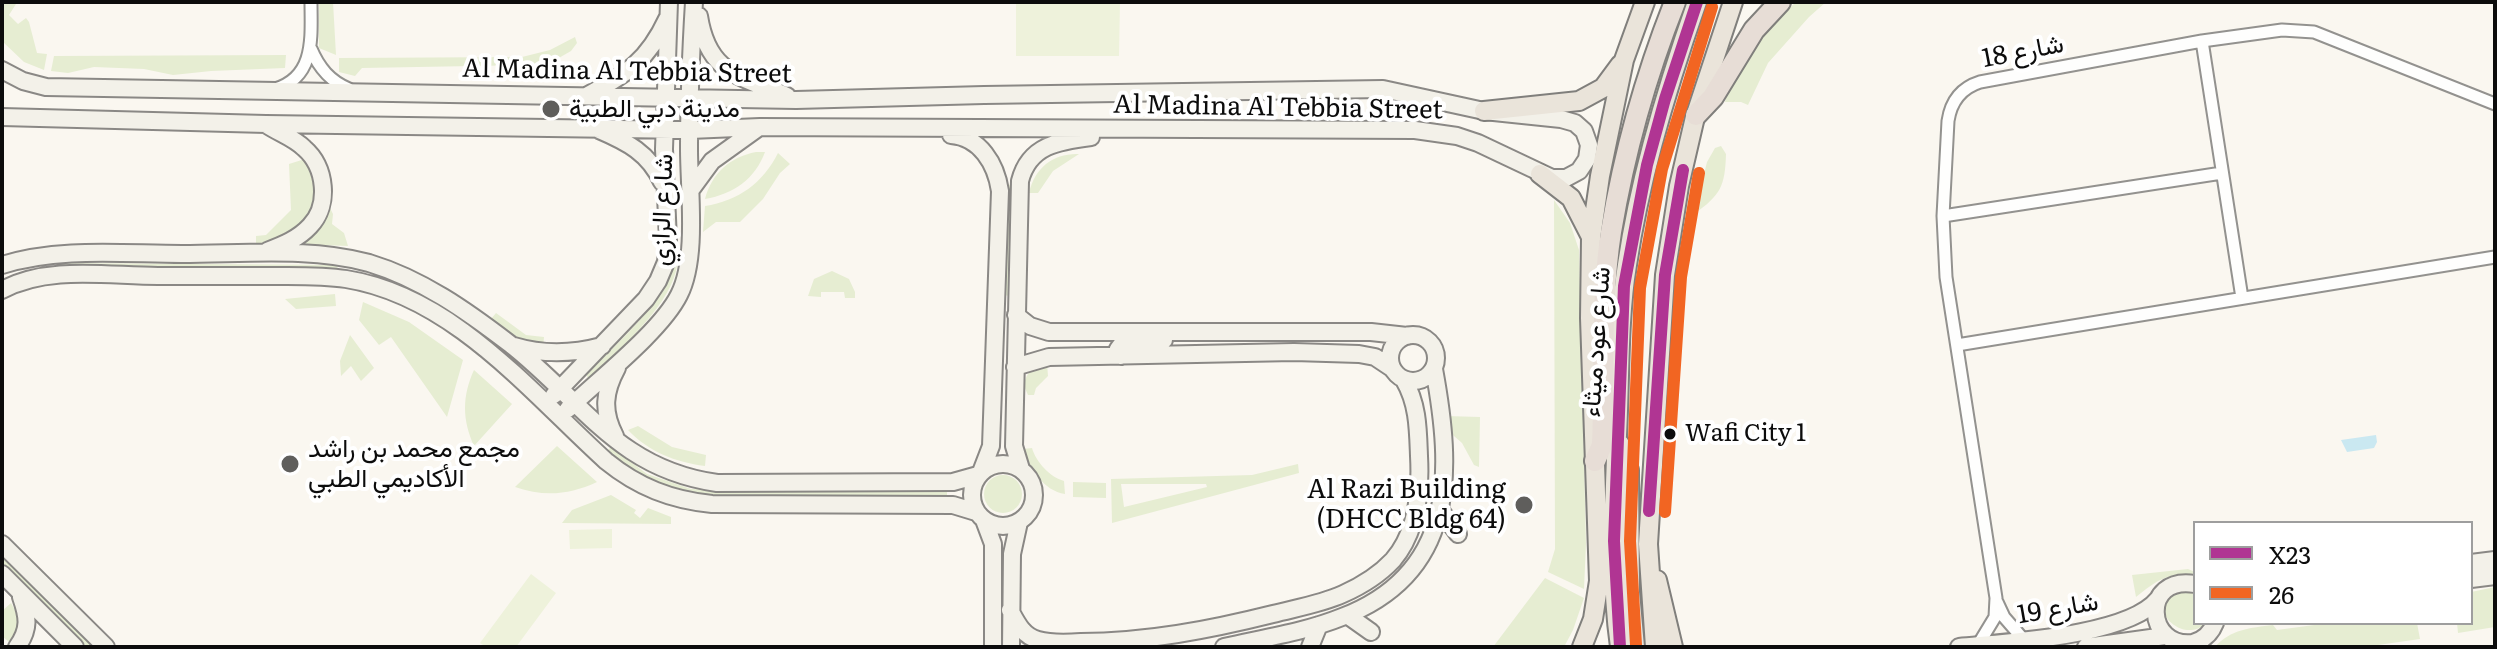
<!DOCTYPE html>
<html>
<head>
<meta charset="utf-8">
<style>
	body { margin:0 }
	#map { position:relative; width:2497px; height:649px; overflow:hidden; background:#faf7f0; font-family:Literata,serif }
	canvas { display:block }
	.frame { position:absolute; inset:0; border:4px solid #0c0c0c; pointer-events:none }
	.legend { position:absolute; left:2193px; top:521px; width:280px; height:104px; box-sizing:border-box; background:#fff; border:2px solid #9e9e9e; margin:0; padding:10px 14px; list-style:none; font-size:24px; color:#0c0c0c }
	.legend li { display:flex; align-items:center; gap:16px; height:40px }
	.legend b { width:40px; border:2px solid #9e9e9e }
</style>
</head>
<body>
<div id="map">
<canvas width="2497" height="649"></canvas>
<div class="frame"></div>
<ul class="legend">
<li><b style="height:10px;background:#b03593"></b>X23</li>
<li><b style="height:10px;background:#f26522"></b>26</li>
</ul>
</div>
<script>
const g = document.querySelector('canvas').getContext('2d');
g.lineJoin = 'round';
function fillPath(path, color) {
  g.fillStyle = color;
  g.fill(path, 'evenodd');
}
function trace(path, color, width, dash) {
  g.strokeStyle = color;
  g.lineWidth = width;
  g.lineCap = dash ? 'butt' : 'round';
  g.setLineDash(dash || []);
  g.stroke(path);
}
function label(font, color, halo, rows, align = 'center') {
  g.font = font + ' Literata,Vazirmatn,serif';
  g.lineWidth = 8;
  g.setLineDash([]);
  g.textBaseline = 'middle';
  g.strokeStyle = halo;
  g.fillStyle = color;
  for (const [text, x, y, turn = 0] of rows) {
    g.save();
    g.translate(x, y);
    g.rotate((+turn || 0) * Math.PI / 180);
    g.textAlign = isNaN(turn) ? turn : align;
    if (halo) g.strokeText(text, 0, 0);
    g.fillText(text, 0, 0);
    g.restore();
  }
}
fillPath(new Path2D(`
	M2 2 16 4 9 15 18 24 26 18 29 22 37 53 47 54 44 70 24 62 2 41Z
	M319 2H333L336 55 319 48Z
	M1796 2H1826L1809 17 1768 63 1748 105 1741 102H1725C1733 64 1768 28 1796 2Z
	M575 37 577 43 571 51 557 59 529 65 362 68 355 76 339 72V58L522 57 550 50Z
	M286 55 285 68 211 71 173 75 144 69 94 67 68 73 51 71 54 56Z
	M1721 146 1726 154C1725 186 1721 195 1694 214L1707 162 1715 148Z
	M756 152H765C755 179 734 194 705 199 712 173 730 157 756 152Z
	M778 153 790 164 780 173 763 199 740 222H716L703 232 705 206C738 201 763 183 778 153Z
	M1079 154 1053 171 1038 193H1029C1035 167 1054 153 1079 154Z
	M308 158 316 177V205L297 233 256 247V236L266 235 291 210 289 164Z
	M1006 184 1011 185 1009 296 1004 295Z
	M1554 200 1570 223 1579 250 1586 544 1584 589 1548 572 1555 549Z
	M328 204 333 214 332 224 344 233 348 246 294 244Z
	M672 220H676C677 237 680 254 676 271 666 311 617 350 590 380L586 375C609 351 665 302 671 270 673 254 671 236 672 220Z
	M60 263 338 265 337 270 60 269Z
	M832 271 849 279 855 292V298H845L844 292H821V297L808 296 814 279Z
	M335 294 336 306 296 309 285 299Z
	M363 302 409 322 463 360 447 417 391 337 379 345 359 320Z
	M496 313 526 335 544 337 543 348 516 340 491 319Z
	M350 335 374 368 361 381 351 366 341 376 340 361Z
	M1047 363 1048 376 1036 388 1034 395H1028L1024 386C1026 371 1034 367 1047 363Z
	M474 370 512 404 474 446C462 420 462 396 474 370Z
	M1446 416 1480 417 1479 467 1474 465 1462 443 1446 429Z
	M638 426 672 447 706 455 705 466C675 462 649 452 628 430Z
	M557 446 597 482C569 495 544 497 515 487Z
	M611 447 647 474 691 489 947 492V497L699 496 649 482 606 452Z
	M1032 448C1036 462 1050 477 1064 481L1065 494C1044 491 1029 468 1023 449Z
	M1298 464 1299 473 1112 523 1111 479 1252 475ZM1121 484H1206L1207 487 1124 507Z
	M984 494a19 19 0 1 1 38 0a19 19 0 1 1-38 0Z
	M1073 482 1106 483V498L1073 497Z
	M611 495 636 510 634 513 640 518 648 508 671 517V524L562 523 572 510Z
	M2 553 95 647H87L2 562Z
	M2188 569 2195 572V580C2170 569 2156 581 2136 597L2132 575Z
	M1545 578 1584 598 1573 630 1564 647H1493Z
	M2495 587V627L2458 633 2457 623H2471V592Z
	M2187 591 2195 593V623H2206C2179 649 2136 595 2187 591Z
	M11 603C20 617 20 630 9 642L2 636V611Z
	M2329 623H2417L2420 639 2364 647H2215C2231 629 2250 628 2273 625L2277 630Z`), '#e6edd2');
fillPath(new Path2D(`
	M1016 2H1120L1119 56H1016Z
	M612 529V548L570 549 569 530Z
	M531 574 556 593 516 647H486L480 643Z`), '#eef2db');
fillPath(new Path2D(`
	M2376 435 2377 442 2374 448 2347 452 2341 440Z`), '#cae8f1');
const street = new Path2D(`
	M2202 41 2242 298
	M311 49C319 68 330 81 349 89
	M275 89C316 77 311 36 311 2
	M1943 216 2222 173
	M1957 345 2495 257
	M1997 602 2004 617 2024 640
	M1978 645 1995 617 1996 598 1946 277 1943 216 1948 121C1951 101 1961 88 1980 82L2202 41 2282 30 2314 32 2495 104`);
const secondary = new Path2D(`
	M699 16C708 74 740 76 787 96
	M2 70 23 81 46 87 796 100 984 95 1383 89 1484 111 1561 119 1575 123 1584 131 1589 145 1587 159 1579 171 1566 178H1552L1478 143 1457 136 1415 130 760 127 690 130 266 124 2 117
	M588 95C627 74 648 60 667 19
	M267 125C279 133 294 138 304 148 326 167 330 205 310 226 298 239 283 245 267 251
	M599 130C627 142 649 153 662 182
	M951 135C980 137 996 164 1000 191L991 446 981 472
	M690 191 712 161 758 128
	M2 265C59 247 123 254 182 254 243 254 311 247 369 263 422 279 467 311 510 344 583 401 617 469 717 483L953 482 978 475
	M2 290C48 265 108 276 158 276 194 276 231 276 267 276 294 276 321 275 346 279 453 296 530 392 606 461 638 487 671 500 712 504L953 505 976 512
	M1016 315 1030 326 1049 332H1371L1407 336
	M1390 358a23 23 0 1 1 46 0a23 23 0 1 1-46 0Z
	M514 346C544 355 572 354 602 346
	M1121 356 1118 349 1121 345 1164 340
	M1015 367 1049 357 1294 352 1359 354 1375 357 1393 369
	M554 395 646 299 658 281 666 262 668 241 664 149 669 2
	M568 409C598 380 661 331 679 295 698 258 689 191 689 149 689 100 691 51 694 2
	M615 436C602 411 604 392 617 368
	M972 495a31 31 0 1 1 62 0a31 31 0 1 1-62 0Z
	M1021 469 1014 446 1020 181C1029 145 1059 141 1091 137
	M1441 511 1458 534
	M984 520 993 544V647
	M2 544 106 647
	M2471 563 2495 560
	M2 574 75 647
	M2471 579 2495 576
	M2195 584C2140 575 2146 649 2193 643 2204 640 2211 633 2215 623
	M1010 610C1017 623 1023 636 1038 640 1052 644 1067 643 1081 642 1146 642 1209 630 1273 614 1296 608 1321 604 1343 594 1361 586 1379 575 1393 560 1417 532 1421 492 1419 456 1418 429 1418 404 1404 380
	M1347 615 1371 632
	M17 647C30 629 28 617 21 597
	M1011 647 1012 554 1019 522
	M1224 647C1263 638 1305 632 1342 617 1457 573 1453 472 1434 369
	M1310 647 1319 625
	M1959 647C2007 642 2128 636 2158 599
	M2086 647 2165 636`);
const primary = new Path2D(`
	M1484 111 1579 101 1603 88 1620 65
	M1540 174 1571 198 1590 235
	M1620 444 1629 470 1630 592 1635 647
	M1657 580 1673 647
	M1582 647 1593 619 1599 581 1590 318 1591 238 1600 176 1624 60 1645 2
	M1620 647C1610 576 1614 507 1617 435 1620 379 1618 321 1627 265 1640 176 1667 87 1697 2
	M1655 647 1648 544 1665 275 1679 186 1695 117 1733 2`);
const highway = new Path2D(`
	M1696 115 1713 97 1754 30 1780 2
	M1595 461 1602 445C1605 374 1600 302 1611 232 1624 154 1646 75 1675 2`);
trace(street, '#93928f', 15);
trace(secondary, '#8a8885', 20);
trace(primary, '#807f7c', 22);
trace(highway, '#807f7c', 24);
trace(street, '#fefefd', 11);
trace(secondary, '#f3f1e9', 16);
trace(primary, '#eae4da', 18);
trace(highway, '#e7ddd6', 20);
trace(new Path2D(`
	M1649 511 1665 275 1683 170
	M1620 647 1614 541 1624 286 1647 165 1665 99 1697 2`), '#b03593', 12);
trace(new Path2D(`
	M1665 512 1681 277 1699 173
	M1636 645 1630 541 1640 288 1662 169 1712 7`), '#f26522', 12);
for (const [x, y, r, color] of [
	[551,109,10,"#5f5e5c"],
	[1670,434,7,"#0c0c0c"],
	[290,464,10,"#5f5e5c"],
	[1524,505,10,"#5f5e5c"]
]) {
  const dot = new Path2D();
  dot.arc(x, y, r, 0, 2 * Math.PI);
  g.fillStyle = color;
  g.fill(dot);
  trace(dot, '#fff', 3);
}
label('24px', '#0c0c0c', '#fff', [
	["Wafi City 1",1685,434]
], 'left');
label('26px', '#0c0c0c', '#fff', [
	["شارع 18",2023,52,-11],
	["Al Madina Al Tebbia Street",627,72,1],
	["Al Madina Al Tebbia Street",1278,108,1],
	["شارع الرازي",663,210,-88],
	["شارع عود ميثاء",1597,342,-86],
	["شارع 19",2058,609,-10]
]);
label('26px', '#0c0c0c', '#fff', [
	["مدينة دبي الطبية",569,109],
	["مجمع محمد بن راشد",308,449],
	["الأكاديمي الطبي",308,479],
	["Al Razi Building",1506,490,"right"],
	["(DHCC Bldg 64)",1506,520,"right"]
], 'left');
</script>
</body>
</html>
